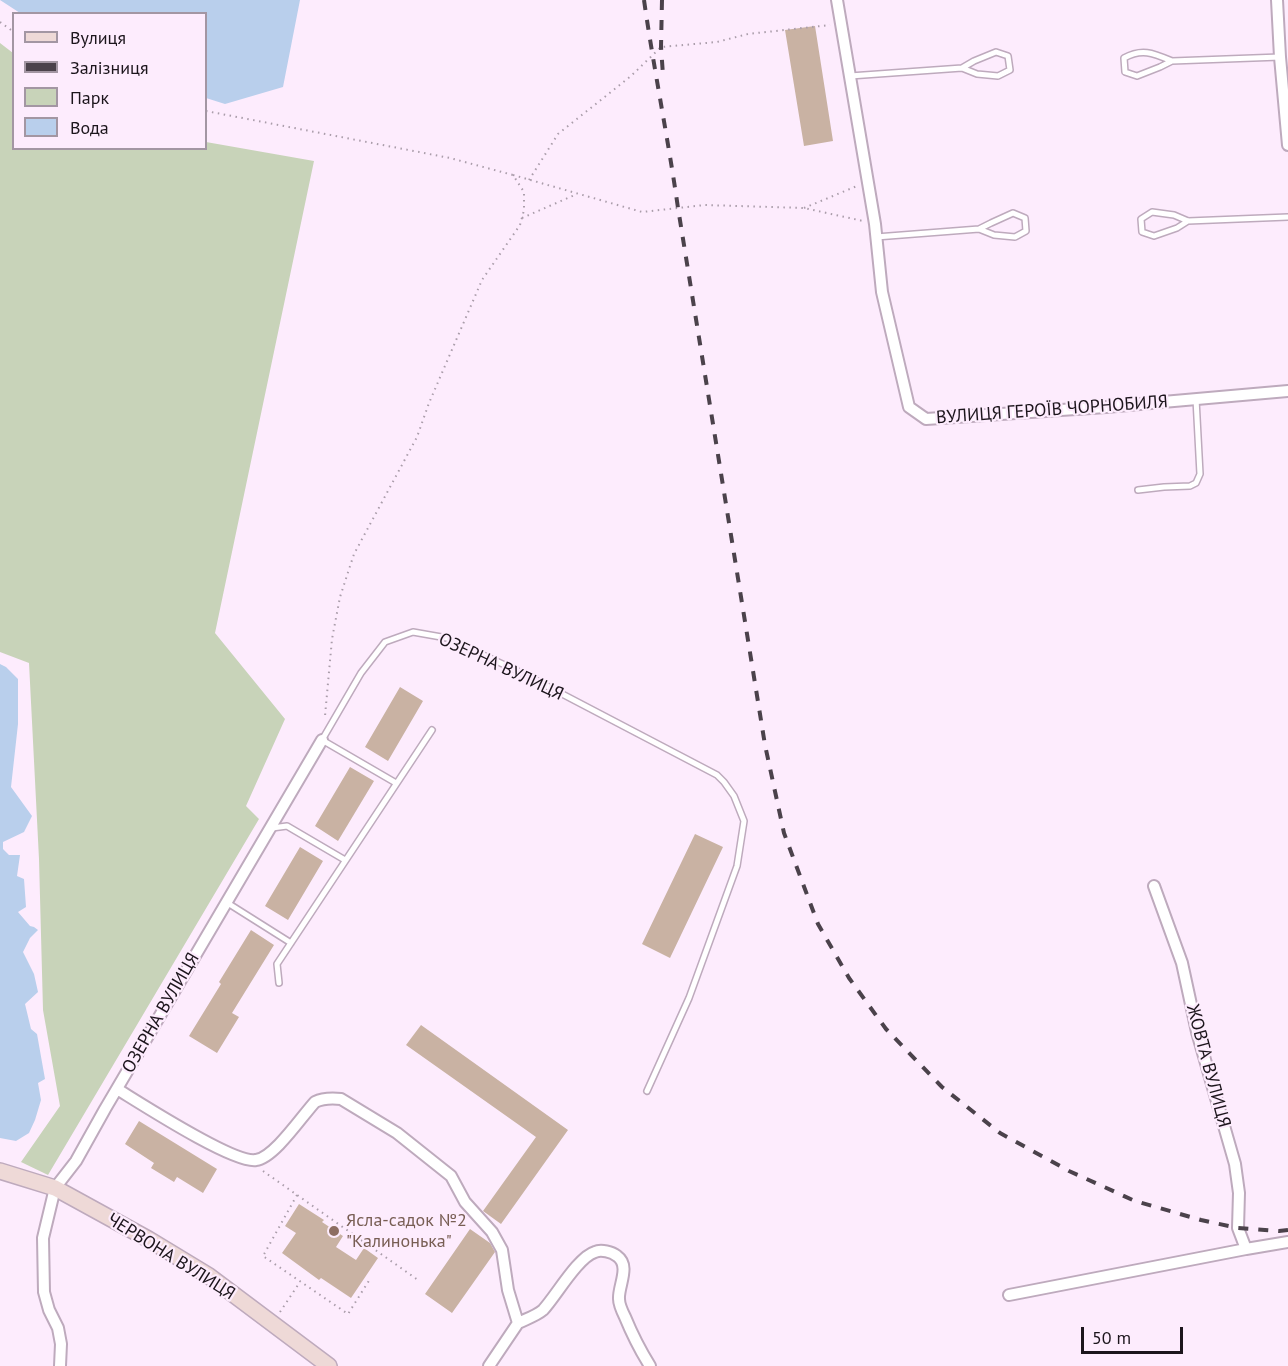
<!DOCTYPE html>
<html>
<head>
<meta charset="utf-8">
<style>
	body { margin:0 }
	#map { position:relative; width:1288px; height:1366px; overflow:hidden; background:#fdecfd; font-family:"PT Sans",sans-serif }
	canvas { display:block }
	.legend { position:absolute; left:12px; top:12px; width:195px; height:138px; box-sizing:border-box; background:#fdecfd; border:2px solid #a396a3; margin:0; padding:8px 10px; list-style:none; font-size:18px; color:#1c151c }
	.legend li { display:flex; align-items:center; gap:12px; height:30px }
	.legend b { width:30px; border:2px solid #a396a3 }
	.scale { position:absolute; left:1081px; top:1327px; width:102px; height:27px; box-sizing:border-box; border:3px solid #1c151c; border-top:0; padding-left:8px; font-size:18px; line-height:21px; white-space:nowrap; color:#1c151c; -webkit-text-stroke:4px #fdecfd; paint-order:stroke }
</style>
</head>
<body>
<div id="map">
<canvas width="1288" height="1366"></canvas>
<ul class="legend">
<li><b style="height:8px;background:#eed9d7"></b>Вулиця</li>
<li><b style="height:8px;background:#4b424b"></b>Залізниця</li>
<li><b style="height:16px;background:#c8d3b9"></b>Парк</li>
<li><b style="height:16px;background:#b9cfec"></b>Вода</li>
</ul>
<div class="scale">50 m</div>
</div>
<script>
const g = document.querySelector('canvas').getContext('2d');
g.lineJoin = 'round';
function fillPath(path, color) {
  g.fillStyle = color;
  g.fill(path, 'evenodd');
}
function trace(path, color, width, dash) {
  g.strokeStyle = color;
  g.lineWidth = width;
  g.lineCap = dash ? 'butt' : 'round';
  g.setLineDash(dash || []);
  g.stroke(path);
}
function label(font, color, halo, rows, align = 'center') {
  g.font = font + ' "PT Sans",sans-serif';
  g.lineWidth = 4.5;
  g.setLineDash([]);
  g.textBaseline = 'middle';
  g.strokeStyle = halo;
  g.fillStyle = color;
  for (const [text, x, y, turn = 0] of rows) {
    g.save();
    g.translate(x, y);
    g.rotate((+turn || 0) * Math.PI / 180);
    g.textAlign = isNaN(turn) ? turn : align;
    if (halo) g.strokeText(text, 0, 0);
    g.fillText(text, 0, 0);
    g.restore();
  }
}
fillPath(new Path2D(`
	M0 43 13 53 14 148H206V142L314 161 215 633 285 719 246 806 259 819 48 1175 21 1162 60 1106 43 1010 39 859 29 663 0 652Z`), '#c8d3b9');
fillPath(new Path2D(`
	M0 0H300L283 87 225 104 206 98V14L20 13Z
	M0 664 6 667 18 679V724L11 787 32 816 24 832 3 842V849L9 855H20L17 876 24 879 26 907 18 912 30 926 34 927 38 930 30 938 23 952 34 974 38 992 25 1004 31 1029 37 1034 45 1079 38 1083 41 1100 35 1120 29 1133 16 1141 0 1138Z`), '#b9cfec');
fillPath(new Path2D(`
	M815 26 833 141 804 146 785 30Z
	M400 687 423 701 388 761 365 747Z
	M350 767 374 781 338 841 315 826Z
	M695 834 723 847 670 958 642 944Z
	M300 847 323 861 288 920 265 906Z
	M251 930 274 945 232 1013 239 1017 217 1053 189 1036 221 984 219 982Z
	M421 1025 568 1130 501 1224 483 1211 536 1137 406 1045Z
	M139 1121 217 1169 203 1193 177 1177 174 1182 151 1168 154 1163 125 1144Z
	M299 1204 324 1220 322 1222 343 1236 336 1247 356 1260 364 1248 378 1258 351 1298 321 1278 319 1280 282 1253 296 1233 285 1226Z
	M470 1229 490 1243 495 1252 452 1313 425 1294Z`), '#c9b2a3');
const service = new Path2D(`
	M1172 61 1160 67 1137 76 1125 72 1124 58C1142 48 1153 53 1172 61L1280 57
	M850 76 962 68 977 74 998 76 1010 70 1008 56 996 52 974 61 962 68
	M1188 221 1177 228 1154 236 1142 232 1141 219 1152 212 1174 215 1188 221 1288 217
	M876 237 979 229 994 235 1015 237 1026 231 1025 218 1013 213 991 223 979 229
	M1138 490 1164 487 1190 486 1196 483 1200 474 1196 399
	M396 783 322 740 361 673 385 642 413 632 447 638 524 674 717 775 724 782 734 796 744 821 737 866 689 998 647 1091
	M272 828 287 826 345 860
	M226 902 291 943
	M279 983 277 964 432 730`);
const minor = new Path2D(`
	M837 0 875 224 882 292 909 407 926 419 1106 407 1288 391
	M1277 0 1280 57 1288 145
	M1154 886 1182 963 1197 1032 1235 1164 1239 1193 1238 1228 1246 1249
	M117 1089C140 1103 234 1164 256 1160 274 1158 302 1116 315 1102 323 1098 331 1098 341 1099L397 1133 451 1176 465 1202 492 1232 502 1250 508 1290 518 1323 489 1366
	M1009 1295 1246 1249 1288 1242
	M518 1323C526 1319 536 1316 543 1310 556 1296 578 1257 595 1252 601 1249 612 1252 617 1256 631 1266 618 1286 619 1299 619 1305 622 1311 625 1317 632 1334 640 1350 650 1366
	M60 1366 61 1344 58 1328 49 1310 44 1292 43 1238 55 1188 76 1161 105 1109 322 740`);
const secondary = new Path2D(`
	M0 1171 55 1188 148 1239 209 1276 329 1366`);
trace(service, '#beaabd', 8);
trace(minor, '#beaabd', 14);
trace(secondary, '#beaabd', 18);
trace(new Path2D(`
	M0 22 14 32
	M206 111 450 158 513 175 524 192V210L520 225 482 280 429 403 417 437 354 554 340 597 332 639 325 716
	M513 175 642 212 705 205 804 208 863 221
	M529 180 558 134 631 76 661 47 717 42 748 34 830 25
	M804 208 857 186
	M522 218 577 194
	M263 1171 418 1280
	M297 1195 263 1256 348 1314 370 1279
	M280 1312 300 1282`), '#aa9daa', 2, [1.5, 4.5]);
trace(service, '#fff', 5);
trace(minor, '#fff', 10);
trace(secondary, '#eed9d7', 15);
trace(new Path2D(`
	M644 0C654 70 668 138 678 208L765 745 784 833 818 924 849 978 886 1029 942 1087 1000 1133 1069 1171 1135 1201 1201 1220 1238 1228 1279 1231 1288 1230
	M662 0 661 47 663 75`), '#4b424b', 4, [10, 10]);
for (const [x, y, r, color] of [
	[334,1231,6,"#8d6e63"]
]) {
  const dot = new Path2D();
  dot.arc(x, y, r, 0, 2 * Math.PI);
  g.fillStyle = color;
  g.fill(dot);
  trace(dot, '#fdecfd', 2);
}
label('18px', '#1c151c', '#fdecfd', [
	["ВУЛИЦЯ ГЕРОЇВ ЧОРНОБИЛЯ",1052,410,-4],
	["ОЗЕРНА ВУЛИЦЯ",501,667,25],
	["ОЗЕРНА ВУЛИЦЯ",161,1013,-60],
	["ЖОВТА ВУЛИЦЯ",1208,1066,75],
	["ЧЕРВОНА ВУЛИЦЯ",171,1257,32]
]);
label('18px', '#785e54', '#fdecfd', [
	["Ясла-садок №2",346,1221],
	["\"Калинонька\"",346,1242]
], 'left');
</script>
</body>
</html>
